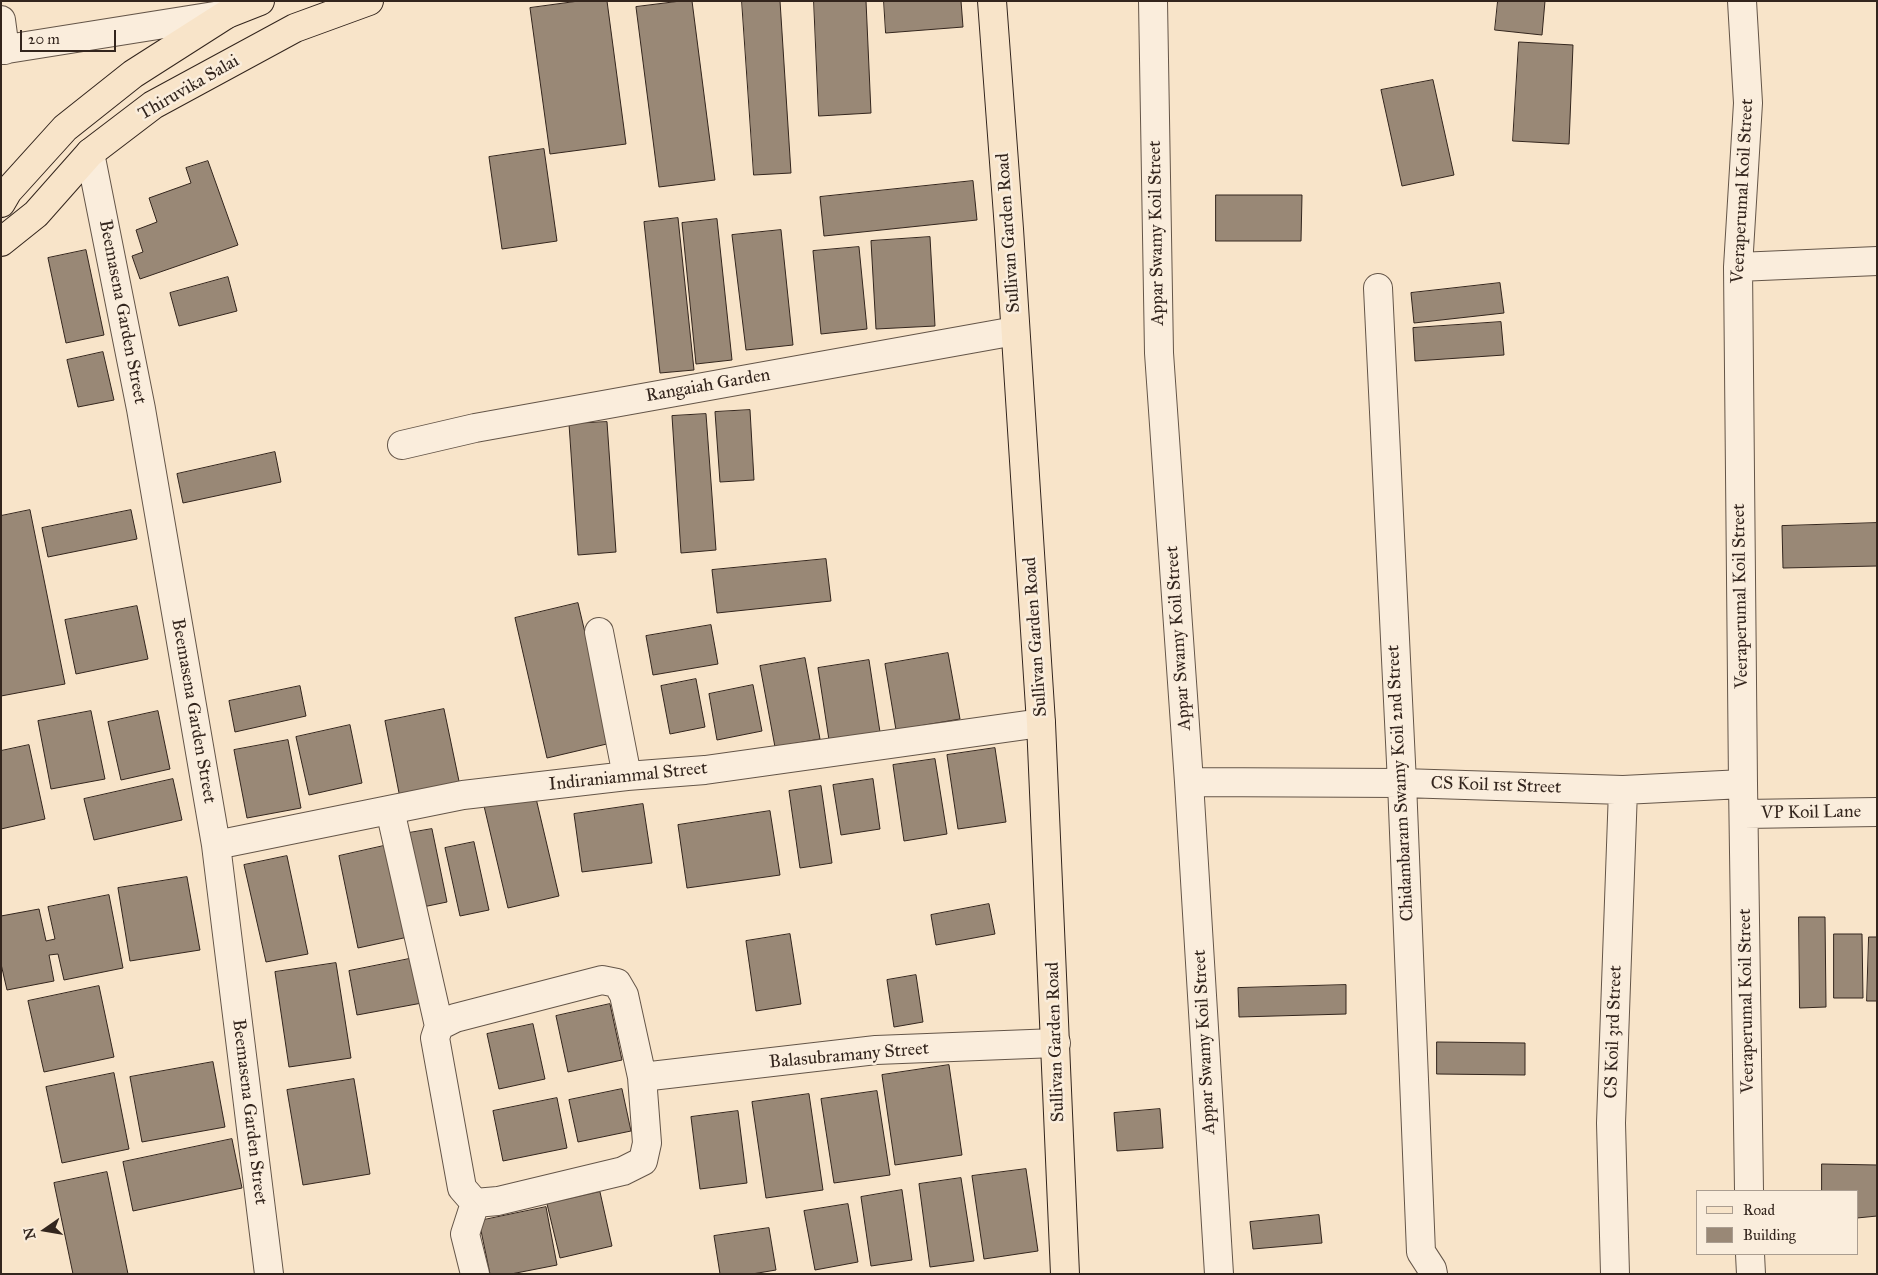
<!DOCTYPE html>
<html>
<head>
<meta charset="utf-8">
<style>
	body { margin:0 }
	#map { position:relative; width:1878px; height:1275px; overflow:hidden; background:#f8e4c9; font-family:"IM FELL Great Primer",serif }
	canvas { display:block }
	.frame { position:absolute; inset:0; border:2px solid #33251d; pointer-events:none }
	.legend { position:absolute; left:1696px; top:1190px; width:162px; height:65px; box-sizing:border-box; background:#faeddc; border:1px solid #aa9d90; margin:0; padding:6px 9px; list-style:none; font-size:15px; color:#33251d }
	.legend li { display:flex; align-items:center; gap:10px; height:25px }
	.legend b { width:25px; border:1px solid #aa9d90 }
	.north { position:absolute; left:20px; top:1205px; width:50px; height:50px; -webkit-text-stroke:4px #faeddc; paint-order:stroke; rotate:257deg; font-size:14px; font-weight:700; line-height:20px; text-align:center; color:#33251d }
	.north::after { content:''; display:block; margin:auto; width:18px; height:22px; background:#33251d; clip-path:polygon(50% 0,100% 100%,50% 72%,0 100%) }
	.scale { position:absolute; left:20px; top:30px; width:96px; height:22px; box-sizing:border-box; border:2px solid #33251d; border-top:0; padding-left:6px; font-size:15px; line-height:18px; white-space:nowrap; color:#33251d; -webkit-text-stroke:4px #faeddc; paint-order:stroke }
</style>
</head>
<body>
<div id="map">
<canvas width="1878" height="1275"></canvas>
<div class="frame"></div>
<ul class="legend">
<li><b style="height:6px;background:#f8e4c9"></b>Road</li>
<li><b style="height:14px;background:#998876"></b>Building</li>
</ul>
<div class="north">N</div>
<div class="scale">20 m</div>
</div>
<script>
const g = document.querySelector('canvas').getContext('2d');
g.lineJoin = 'round';
function fillPath(path, color) {
  g.fillStyle = color;
  g.fill(path, 'evenodd');
}
function trace(path, color, width, dash) {
  g.strokeStyle = color;
  g.lineWidth = width;
  g.lineCap = dash ? 'butt' : 'round';
  g.setLineDash(dash || []);
  g.stroke(path);
}
function label(font, color, halo, rows, align = 'center') {
  g.font = font + ' "IM FELL Great Primer",serif';
  g.lineWidth = 5;
  g.setLineDash([]);
  g.textBaseline = 'middle';
  g.strokeStyle = halo;
  g.fillStyle = color;
  for (const [text, x, y, turn = 0] of rows) {
    g.save();
    g.translate(x, y);
    g.rotate((+turn || 0) * Math.PI / 180);
    g.textAlign = isNaN(turn) ? turn : align;
    if (halo) g.strokeText(text, 0, 0);
    g.fillText(text, 0, 0);
    g.restore();
  }
}
const building = new Path2D(`
	M579 1H607L626 144 550 154 530 8Z
	M681 1H692L715 180 659 187 636 7Z
	M742 1H780L791 173 754 175Z
	M814 1H866L871 113 819 116Z
	M884 1H961L963 27 886 33Z
	M1498 1H1545L1542 35 1495 30Z
	M1519 42 1573 45 1569 144 1513 141Z
	M1433 80 1454 175 1402 186 1381 90Z
	M544 149 557 241 502 249 489 157Z
	M208 161 238 245 140 279 132 256 143 252 136 230 157 222 149 198 191 183 186 168Z
	M973 181 977 220 824 236 820 197Z
	M1216 195H1302L1301 241H1216Z
	M678 218 694 370 660 373 644 222Z
	M717 219 732 360 696 364 682 223Z
	M781 230 793 345 746 350 732 235Z
	M930 237 935 326 876 329 871 241Z
	M859 247 867 329 821 334 813 251Z
	M86 250 104 335 66 343 48 258Z
	M228 277 237 311 179 326 170 293Z
	M1500 283 1504 313 1414 323 1411 293Z
	M1501 322 1504 355 1415 361 1413 328Z
	M103 352 114 400 78 407 67 360Z
	M750 410 754 480 720 482 715 412Z
	M706 414 716 550 681 553 672 416Z
	M607 422 616 552 578 555 569 424Z
	M275 452 281 482 183 503 177 474Z
	M30 510 65 684 1 696V516Z
	M131 510 137 539 48 557 42 528Z
	M1877 523V566L1783 568 1782 526Z
	M826 559 831 601 717 613 712 570Z
	M578 603 611 743 547 758 515 618Z
	M137 606 148 659 76 674 65 620Z
	M711 625 718 664 653 675 646 636Z
	M948 653 960 719 896 730 885 664Z
	M805 658 820 739 775 747 760 666Z
	M869 660 880 732 829 740 818 668Z
	M696 679 705 727 670 734 661 686Z
	M753 685 762 731 717 740 709 694Z
	M300 686 306 716 235 732 229 701Z
	M444 709 460 786 400 798 385 721Z
	M91 711 105 779 51 789 38 721Z
	M158 711 170 769 121 780 108 722Z
	M350 725 362 783 309 795 296 737Z
	M288 740 301 808 247 818 234 750Z
	M29 745 45 819 1 829V751Z
	M995 748 1006 822 958 829 947 755Z
	M935 759 947 834 904 841 893 765Z
	M173 779 182 820 94 840 84 799Z
	M873 779 880 829 841 835 833 785Z
	M821 786 832 863 800 868 789 791Z
	M535 794 559 896 508 908 484 806Z
	M643 804 652 863 582 872 574 814Z
	M770 811 780 875 687 888 678 825Z
	M432 829 447 902 418 908 403 834Z
	M474 842 489 910 460 916 445 848Z
	M388 845 408 937 358 948 339 856Z
	M287 856 308 954 266 962 244 865Z
	M187 877 200 950 130 961 118 888Z
	M109 895 123 968 64 980 58 954 49 955 54 981 7 990 1 964V916L39 909 46 941 55 939 48 907Z
	M989 904 995 934 936 945 931 915Z
	M1799 917H1825L1826 1007 1800 1008Z
	M790 934 801 1004 756 1011 746 941Z
	M1834 934H1862L1863 998H1834Z
	M1869 937H1877V1001H1867Z
	M414 958 422 1003 357 1015 349 971Z
	M336 963 351 1058 289 1067 275 972Z
	M916 975 923 1022 894 1027 887 980Z
	M1346 985V1014L1239 1017 1238 988Z
	M99 986 114 1057 44 1072 28 1001Z
	M610 1004 622 1060 568 1072 556 1016Z
	M533 1024 545 1079 499 1089 487 1034Z
	M1437 1042 1525 1043V1075L1437 1074Z
	M213 1062 225 1127 142 1142 130 1077Z
	M949 1065 962 1155 895 1165 882 1075Z
	M114 1073 129 1149 62 1163 46 1087Z
	M354 1079 370 1174 303 1185 287 1090Z
	M622 1089 631 1131 578 1142 569 1100Z
	M877 1091 890 1175 834 1183 821 1099Z
	M809 1094 823 1190 766 1198 752 1102Z
	M557 1098 567 1148 503 1161 493 1111Z
	M1160 1109 1163 1148 1117 1151 1114 1113Z
	M738 1111 747 1183 700 1189 691 1117Z
	M232 1139 242 1188 133 1211 123 1162Z
	M1822 1164 1877 1165V1216L1857 1218V1191H1822Z
	M1026 1169 1038 1251 984 1259 972 1176Z
	M107 1172 128 1274H73L54 1183Z
	M961 1178 974 1261 930 1267 919 1184Z
	M902 1190 912 1260 871 1266 861 1197Z
	M600 1192 612 1246 560 1258 547 1204Z
	M848 1204 858 1262 815 1270 804 1211Z
	M546 1207 557 1265 511 1274H490L479 1221Z
	M1319 1215 1322 1243 1253 1249 1250 1222Z
	M769 1228 776 1270 752 1274H720L714 1236Z`);
fillPath(building, '#998876');
trace(building, '#33251d', 1);
const minor = new Path2D(`
	M1153 1 1159 353 1189 782 1219 1274
	M1742 1 1748 103 1738 267 1743 784 1749 1191
	M1 20 5 50
	M1 50 227 14
	M90 153 141 409 216 845 269 1274
	M1738 267 1877 261
	M1378 288 1402 783 1421 1252 1432 1269 1433 1274
	M402 445 475 428 1015 331
	M599 632 627 776
	M1189 782 1402 783 1623 790 1743 784
	M390 810 439 1026
	M1744 814 1877 812
	M216 845 463 795 627 776 705 770 1041 723
	M602 980 617 983 624 995 642 1077 647 1143 643 1161 623 1171 498 1201 475 1203 462 1188 435 1038 439 1026 455 1018Z
	M642 1077 876 1050 1056 1043
	M1750 1254 1751 1274
	M475 1274 465 1234 475 1203
	M1615 1274 1611 1123 1623 790`);
const major = new Path2D(`
	M992 1 1009 229 1041 723 1065 1274
	M1 203 8 191 65 128 133 74 227 14 260 1
	M1 242 36 214 90 153 153 105 295 28 369 1`);
trace(minor, '#645548', 30);
trace(major, '#33251d', 30);
trace(minor, '#faeddc', 28);
trace(major, '#f8e4c9', 28);
label('18px', '#33251d', '#faeddc', [
	["Thiruvika Salai",189,88,-30],
	["Veeraperumal Koil Street",1743,191,-87],
	["Sullivan Garden Road",1009,233,-94],
	["Appar Swamy Koil Street",1157,233,-91],
	["Beemasena Garden Street",122,312,79],
	["Rangaiah Garden",708,386,-10],
	["Veeraperumal Koil Street",1741,596,-91],
	["Sullivan Garden Road",1036,637,-94],
	["Appar Swamy Koil Street",1179,638,-94],
	["Beemasena Garden Street",193,711,80],
	["Indiraniammal Street",628,777,-6],
	["Chidambaram Swamy Koil 2nd Street",1401,783,-93],
	["CS Koil 1st Street",1496,786,2],
	["VP Koil Lane",1811,813,-1],
	["Veeraperumal Koil Street",1747,1001,-91],
	["CS Koil 3rd Street",1614,1032,-88],
	["Sullivan Garden Road",1056,1042,-92],
	["Appar Swamy Koil Street",1205,1042,-93],
	["Balasubramany Street",849,1056,-5],
	["Beemasena Garden Street",249,1112,83]
]);
</script>
</body>
</html>
